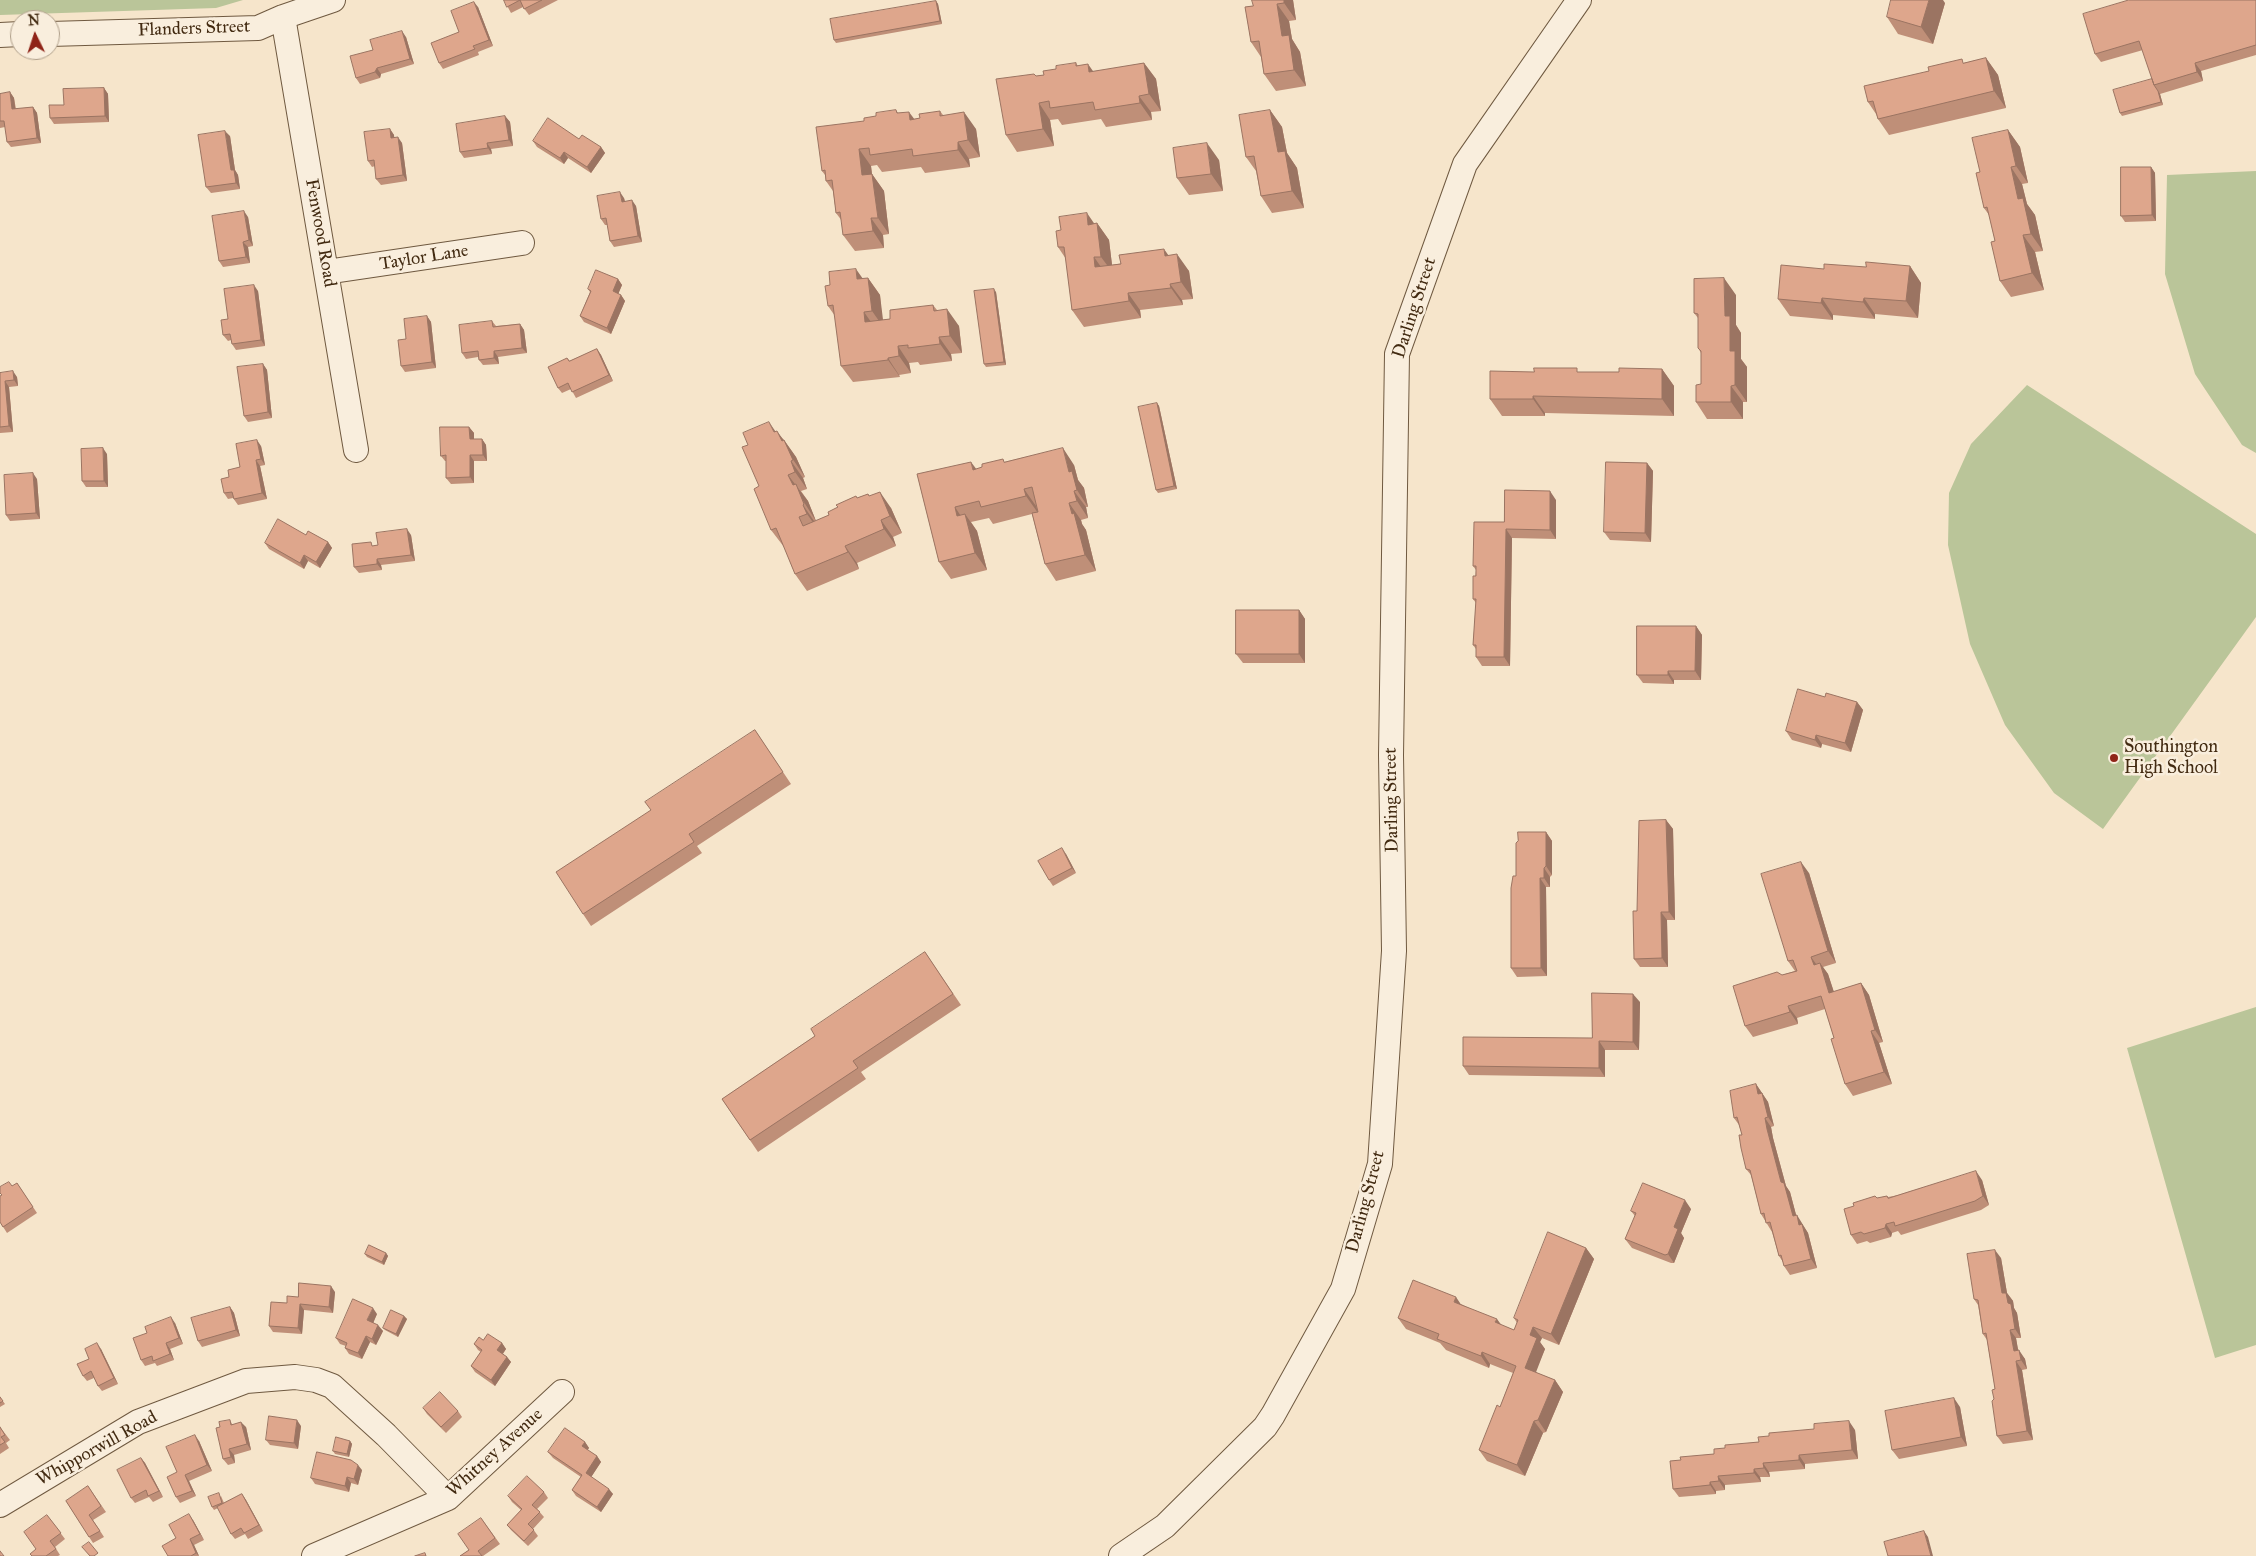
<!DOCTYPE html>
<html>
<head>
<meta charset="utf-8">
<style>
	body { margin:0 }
	#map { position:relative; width:2256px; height:1556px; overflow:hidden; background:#f6e5cb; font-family:"IM FELL Great Primer",serif }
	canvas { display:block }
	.north { position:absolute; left:10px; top:10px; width:50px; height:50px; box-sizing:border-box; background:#f9eedd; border:1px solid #b0a08b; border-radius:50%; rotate:356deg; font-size:14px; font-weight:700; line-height:20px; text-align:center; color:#422a11 }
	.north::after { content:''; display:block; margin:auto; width:18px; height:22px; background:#8f2418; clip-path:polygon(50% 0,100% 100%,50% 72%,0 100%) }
</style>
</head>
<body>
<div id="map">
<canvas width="2256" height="1556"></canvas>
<div class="north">N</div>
</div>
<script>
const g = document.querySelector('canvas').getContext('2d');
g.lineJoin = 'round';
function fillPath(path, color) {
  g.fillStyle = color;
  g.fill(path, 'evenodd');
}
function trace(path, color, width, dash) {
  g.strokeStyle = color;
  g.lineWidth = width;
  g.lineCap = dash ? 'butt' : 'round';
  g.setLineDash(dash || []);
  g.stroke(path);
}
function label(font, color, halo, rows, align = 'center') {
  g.font = font + ' "IM FELL Great Primer",serif';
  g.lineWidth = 5;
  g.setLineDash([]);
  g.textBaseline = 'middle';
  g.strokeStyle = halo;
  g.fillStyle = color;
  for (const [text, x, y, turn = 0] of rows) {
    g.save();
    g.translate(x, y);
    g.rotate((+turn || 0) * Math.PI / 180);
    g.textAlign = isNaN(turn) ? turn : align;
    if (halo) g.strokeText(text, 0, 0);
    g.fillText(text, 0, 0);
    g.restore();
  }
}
fillPath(new Path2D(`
	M0 0H243L216 8 0 15Z
	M2256 171V453L2242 445 2195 374 2165 274 2167 175Z
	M2027 385 2256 534V617L2103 829 2054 793 2005 725 1970 644 1948 545 1949 493 1971 444Z
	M2256 1007V1345L2215 1358 2127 1048Z`), '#bac599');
const minor = new Path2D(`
	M283 17 356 450
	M50 34 258 28 283 17 333 0
	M0 35 20 34
	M326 272 522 243
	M0 1505 138 1422 246 1381 295 1377 316 1380 332 1386 386 1435 448 1498
	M314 1556 448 1498 562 1392
	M1121 1556 1165 1526 1265 1427 1273 1415 1343 1289 1380 1164 1394 951 1391 755 1397 354 1465 164 1579 0`);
trace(minor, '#6f5940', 26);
trace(minor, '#f9eedd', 24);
fillPath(new Path2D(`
	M504 0H558L529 15 523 7 511 13Z
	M1293 0 1296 20 1289 21 1292 39 1300 52 1306 86 1276 91 1264 74 1261 57 1251 42 1245 7Z
	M2256 0V55L2201 71 2203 81 2160 94 2163 105 2122 116 2120 113 2152 79 2143 50 2101 62 2095 54Z
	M936 1 938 4 942 24 836 43 834 40Z
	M1945 3 1933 44 1898 34 1887 17Z
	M478 7 493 46 478 52 479 55 443 69 439 63 459 32Z
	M406 37 414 64 381 74 380 78 360 84 356 78 373 50Z
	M1986 58 1998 75 2006 108 1889 135 1878 119 1876 114 1868 102 1929 71Z
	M1076 63 1078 66 1093 72 1144 63 1156 79 1161 111 1151 112 1152 120 1106 127 1101 119 1062 125 1058 119 1050 120 1054 146 1017 152 1006 135 1036 76 1044 75 1056 69Z
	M104 88 108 94 109 122 54 124 50 118 64 105Z
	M10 92 14 98 16 109 33 107 37 113 41 143 11 147 7 142 5 127 0 128V94Z
	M896 110 898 113 914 119 920 118 940 111 943 115 976 129 980 157 969 159 970 167 925 173 921 167 882 172 877 165 871 166 872 174 884 191 889 234 883 235 884 248 855 251 843 235 842 221 836 213 833 191 826 181 825 175 822 171 864 121Z
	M1270 110 1282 127 1287 153 1297 168 1304 208 1272 213 1261 196 1256 171 1246 157Z
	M505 116 510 122 513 146 491 149 492 154 464 158 460 152Z
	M390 129 394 135V138L402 143 407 181 381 185 376 179 375 166 372 167 368 161Z
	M2008 130 2020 147 2028 183 2022 184 2027 204 2035 215 2043 251 2035 252 2044 290 2011 297 2000 281 1995 241 1989 215 1984 208 1980 172Z
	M230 136 235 170 238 175 240 189 211 193 206 187Z
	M579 139 601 147 605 153 591 173 568 158 564 164 537 147 533 141Z
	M1219 160 1223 191 1189 195 1177 178Z
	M2151 167 2155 173 2156 221 2125 222 2121 216Z
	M624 198 625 201 636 206 642 242 614 247 610 241 608 225H605L601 219Z
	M248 217 253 246 248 247 250 263 223 267 219 261Z
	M1097 223 1109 240 1112 265 1169 255 1189 271 1193 299 1182 300 1183 305 1140 310 1141 318 1084 327 1072 310 1066 259 1058 247 1094 224Z
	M1910 266 1921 283 1918 318 1875 314V319L1833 315V320L1790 316 1778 299 1824 269Z
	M868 278 880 295 882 320 890 319 933 305 937 310 959 326 962 353 951 354 952 361 920 365 918 362 909 363 911 373 899 375 900 377 853 382 841 366 835 316 828 306 863 279Z
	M618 279 622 285 618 294 621 295 625 301 611 334 584 322 580 316 590 292 588 289Z
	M258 291 265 346 236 350 232 344 231 340 228 341 223 335 228 319Z
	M996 292 1006 365 986 367 984 364Z
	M1736 295V325L1741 333V359L1747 367V402H1743V419H1707L1696 402 1701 384V353L1698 348V318L1694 313Z
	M427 316 431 322 436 368 405 372 401 366 406 339Z
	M492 321 496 326 520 324 524 330 527 353 498 357 499 364 483 365 479 360 478 357 466 359 462 353Z
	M597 349 601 355 613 381 576 398 571 389 562 393 558 388 567 358 570 361Z
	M263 364 267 370 272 418 248 422 244 416Z
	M1662 369 1674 386V416L1545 413V416H1502L1490 399 1580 372H1619Z
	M0 373 17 377 18 386 9 387 13 432 0 433Z
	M1157 403 1159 406 1177 489 1158 493 1156 490Z
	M469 427 474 433V439H482L486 445 487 461H474V483L451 484 446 478V461H445L441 456Z
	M776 432 784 440 796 457 805 477 803 478 807 489 801 491 808 501 816 521 829 515 857 498 868 494 869 496 891 508 902 533 893 537 896 546 857 563 859 569 807 591 795 574 784 547 771 530 759 486Z
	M261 446 265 465 260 466 267 499 238 505 233 498 228 499 224 493 229 477Z
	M107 454 108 487H86L82 481Z
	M1005 462 1074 465 1078 480 1084 488 1088 507H1086L1088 518 1081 520 1082 524 1086 530 1096 571 1056 581 1045 564 1032 514 993 524 989 518 971 522 977 531 987 570 951 579 939 562 917 474 976 469Z
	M1647 463 1653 471 1651 542 1610 540 1604 532Z
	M37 479 40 519 10 521 6 515Z
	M1556 500V539L1512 538 1510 666H1482L1476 657V649L1473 645 1476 603 1473 599 1476 570 1473 566 1504 522Z
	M306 535 328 542 332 548 320 568 308 561 304 569 269 549 265 543Z
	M411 535 415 561 381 565 382 570 359 573 354 567 374 546Z
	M1299 610 1305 619V663H1243L1236 654Z
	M1696 626 1702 635 1701 680H1674V684L1643 683 1637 675Z
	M1825 697 1857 702 1863 710 1851 752 1822 744 1821 748 1792 740 1786 731Z
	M755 730 791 784 697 846 702 853 591 926 583 914 651 810Z
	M1666 820 1673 829 1675 920H1667L1668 967H1640L1634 959 1637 911Z
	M1546 832 1552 841V875L1550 877V887H1546L1547 976 1517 977 1511 968 1516 876 1518 841Z
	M1066 854 1076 873 1053 886 1049 880Z
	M1809 873 1836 963 1823 967 1828 974 1834 992 1861 983 1869 995 1883 1042 1879 1043 1892 1084 1853 1096 1845 1084 1834 1038 1825 1009 1797 1018 1798 1024 1753 1037 1745 1026 1782 975 1795 971 1788 961Z
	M925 952 961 1005 861 1072 866 1079 758 1152 722 1099 815 1036Z
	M1640 1002 1639 1050H1605V1077L1469 1075 1463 1066 1592 1038Z
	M1756 1084 1768 1102 1774 1126 1771 1127 1773 1138 1786 1186 1790 1192 1796 1215 1808 1233 1817 1268 1790 1275 1784 1266 1783 1262 1779 1256 1772 1232 1761 1214 1751 1175 1746 1169 1742 1135 1739 1125 1734 1118Z
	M1982 1180 1989 1205 1981 1210 1901 1235 1898 1231 1892 1233 1891 1237 1870 1243 1867 1241 1857 1244 1851 1235 1877 1198 1887 1196 1888 1197Z
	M17 1183 37 1213 7 1233 0 1222Z
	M1691 1209 1681 1233 1684 1238 1674 1263H1671L1632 1248 1625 1239 1635 1216 1631 1211Z
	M1586 1248 1594 1259 1559 1345 1542 1338 1540 1342 1545 1349 1535 1372 1555 1380 1563 1392 1546 1432 1543 1433 1525 1476 1487 1461 1479 1450 1500 1407 1513 1373 1490 1364 1489 1368 1446 1350 1440 1343 1406 1329 1398 1318 1461 1304 1501 1325 1514 1330 1517 1323 1514 1318Z
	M386 1253 388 1256 384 1265 367 1257 365 1254Z
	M2001 1258 2007 1293 2013 1301 2014 1308 2017 1313 2021 1338H2016L2018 1351 2025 1359 2027 1369 2022 1370 2033 1440 2003 1444 1997 1436 1994 1399 1995 1389 1987 1340 1983 1334 1978 1305 1974 1299Z
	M335 1292 333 1313 304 1310 302 1334 273 1332 269 1326 287 1303 298 1297Z
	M230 1307 234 1313 240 1336 202 1347 198 1341Z
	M377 1314 373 1322 383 1331 376 1345 370 1342 362 1359 349 1354 345 1348 346 1346 340 1344 336 1338Z
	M404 1316 407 1319 398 1337 385 1330 383 1328Z
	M175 1323 183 1344 170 1349 174 1360 157 1366 155 1363 145 1366 141 1360Z
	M483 1340 502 1343 506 1349 503 1354 507 1357 511 1362 495 1386 475 1372 471 1366 481 1352 478 1350 474 1344Z
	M101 1349 118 1384 102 1391 98 1386 94 1378 87 1381 83 1376 89 1359Z
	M0 1397 5 1404 0 1407Z
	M1960 1407 1967 1446 1899 1459 1892 1450Z
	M423 1408 458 1411 462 1417 446 1433 427 1414Z
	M230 1420 232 1424 246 1427 251 1450 234 1455 235 1463 228 1465 223 1459 220 1427Z
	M301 1426 298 1449 270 1445 266 1440Z
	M0 1427 10 1440 6 1443 9 1448 0 1454Z
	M1855 1430 1858 1459 1805 1464V1469L1769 1472 1770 1477H1760L1761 1482 1725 1485V1490L1716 1491V1494L1679 1497 1673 1489 1681 1460 1714 1454 1725 1448 1759 1442Z
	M199 1441 212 1471 189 1481 196 1496 180 1503 176 1497 177 1472Z
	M350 1441 352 1444 349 1457 335 1454 333 1451Z
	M585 1442 589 1448 587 1450 597 1456 601 1462 591 1477 613 1494 601 1512 576 1496 572 1490 581 1477 553 1458 548 1452Z
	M141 1458 145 1463 163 1497 153 1502 149 1497 135 1503 131 1498Z
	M362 1470 358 1485 351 1483 349 1492 315 1484 311 1478Z
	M88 1486 106 1512 93 1520 104 1537 93 1543 66 1501Z
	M544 1492 548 1498 537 1509 544 1517 533 1529 538 1536 528 1546 511 1530 507 1525 521 1510 512 1502 508 1496Z
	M242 1494 246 1500 263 1531 248 1539 245 1534 235 1539 231 1534 218 1508 214 1510 212 1507 221 1496 224 1503Z
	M47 1515 65 1539 55 1547 60 1555 58 1556H32L36 1549Z
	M481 1518 500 1544 483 1556H460L469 1550Z
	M193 1520 204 1540 194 1545 199 1556H168L176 1538Z`), '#bf8f78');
fillPath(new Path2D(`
	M1284 0H1293L1296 20 1284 3Z
	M1929 0H1943L1945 3 1933 44 1921 27Z
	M936 1 938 4 942 24 940 21Z
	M474 2 478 7 493 46 489 40Z
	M1277 4 1289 21 1292 39 1300 52 1306 86 1294 70 1282 36Z
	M402 31 406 37 414 64 410 59Z
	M1986 58 1998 75 2006 108 1994 91Z
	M1144 63 1156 79 1161 111 1149 94Z
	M2195 63 2201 71 2203 81 2197 72Z
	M1088 64 1100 81 1089 72Z
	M377 68 381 74 380 78 375 72Z
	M104 88 108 94 109 122 105 116Z
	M2158 91 2160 94 2163 105 2161 102Z
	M10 92 14 98 16 115 12 109Z
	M1139 96 1151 112 1152 120 1140 103Z
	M1039 103 1050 120 1054 146 1043 129Z
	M33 107 37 113 41 143 37 138Z
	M1270 110 1282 127 1287 153 1297 168 1304 208 1292 191 1278 152Z
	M909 112 921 128 910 120Z
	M964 112 976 129 980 157 968 140Z
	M505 116 510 122 513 146 509 140Z
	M390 129 394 135 395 144 391 138Z
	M2008 130 2020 147 2028 183 2016 166Z
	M225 131 230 136 235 170 238 175 240 189 236 183 231 170Z
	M398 137 402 143 407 181 403 175Z
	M958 142 969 159 970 167 958 150Z
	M487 143 491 149 492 154 488 148Z
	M1207 143 1219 160 1223 191 1211 174Z
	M601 147 605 153 591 173 587 167Z
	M859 149 871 166 874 192 862 175Z
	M564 152 568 158 564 164 560 158Z
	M2011 167 2022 184 2027 204 2035 215 2043 251 2031 234 2018 199Z
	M2151 167 2155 173 2156 221 2152 215Z
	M872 174 884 191 889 234 878 218Z
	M620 192 624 198 626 208 622 202Z
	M632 200 636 206 642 242 638 236Z
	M244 211 248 217 253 246 249 240Z
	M1087 213 1098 229 1097 223 1109 240 1113 273 1101 257 1088 225Z
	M871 218 883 235 884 248 873 231Z
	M2023 235 2035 252 2044 290 2032 273Z
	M243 242 248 247 250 263 246 257Z
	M1164 249 1176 266 1165 256Z
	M1177 254 1189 271 1193 299 1181 282Z
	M1094 257 1106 274 1095 267Z
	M1910 266 1921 283 1918 318 1906 301Z
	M856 269 868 286 857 279Z
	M868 278 880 295 884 328 872 311Z
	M1724 278 1736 295V325L1741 333V359L1747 367V402L1735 385 1725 316Z
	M618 279 622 285 617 297 613 291Z
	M1170 284 1182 300 1183 305 1171 288Z
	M254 285 258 291 265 346 261 340Z
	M994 289 996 292 1006 365 1004 362Z
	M1128 293 1140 310 1141 318 1129 301Z
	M621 295 625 301 611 334 607 328Z
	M1822 298 1833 315V320L1821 303Z
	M1864 298 1875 314V319L1863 302Z
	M947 309 959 326 962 353 950 336Z
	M864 312 876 329 865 322Z
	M427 316 431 322 436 368 432 362Z
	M520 324 524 330 527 353 522 348Z
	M939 337 951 354 952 361 940 344Z
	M898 346 909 363 911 373 899 356Z
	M597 349 601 355 613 381 609 375Z
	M494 351 498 357 499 364 494 358Z
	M888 358 899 375 900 377 888 360Z
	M263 364 267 370 272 418 268 412Z
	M1662 369 1674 386V416L1662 399Z
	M13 371 17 377 18 386 14 380Z
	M5 381 9 387 13 432 9 426Z
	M1731 386 1743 402V419L1731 402Z
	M1533 396 1545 413V416L1533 399Z
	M1157 403 1159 406 1177 489 1174 486Z
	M769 422 780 438 777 431 785 442 784 440 796 457 805 477 774 432Z
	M469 427 474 433V445L470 439Z
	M482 439 486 445 487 461 483 455Z
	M257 440 261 446 265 465 261 459Z
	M103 448 107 454 108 487 104 481Z
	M1063 448 1074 465 1078 480 1084 488 1088 507 1077 490 1069 472Z
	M470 455 474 461V483L470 477Z
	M256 460 260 466 267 499 262 493Z
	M791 461 803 478 807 489 795 472Z
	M971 462 983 478 973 470Z
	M1647 463 1653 471 1651 542 1645 533Z
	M33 473 37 479 40 519 36 513Z
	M788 475 808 501 816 521 793 485Z
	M1024 489 1036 506 1038 513 1026 496Z
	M1074 491 1086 507 1088 518 1077 501Z
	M1550 491 1556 500V539L1550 530Z
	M880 492 891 508 902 533 890 516Z
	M1069 503 1081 520 1082 524 1086 530 1096 571 1085 555Z
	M803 505 814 521 819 531 807 514Z
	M955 507 966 524 957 516Z
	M965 514 977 531 987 570 975 553Z
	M881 520 893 537 896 546 884 529Z
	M407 529 411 535 415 561 411 555Z
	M1506 529 1512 538 1510 666 1504 657Z
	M328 542 332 548 320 568 316 562Z
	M845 546 857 563 859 569 848 552Z
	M304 555 308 561 304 569 300 563Z
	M377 559 381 565 382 570 377 564Z
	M1299 610 1305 619V663L1299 654Z
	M1696 626 1702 635 1701 680 1695 671Z
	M1668 671 1674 680V684L1668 675Z
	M1857 702 1863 710 1851 752 1845 743Z
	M1816 735 1822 744 1821 748 1815 740Z
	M1666 820 1673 829 1675 920 1669 912Z
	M1546 832 1552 841V875L1546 866Z
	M1062 848 1066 854 1076 873 1072 868Z
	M1801 862 1809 873 1836 963 1828 951Z
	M1544 868 1550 877V887L1544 878Z
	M1540 878 1546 887 1547 976 1541 968Z
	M1661 912 1667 920 1668 967 1662 958Z
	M1811 957 1819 968 1814 965Z
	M1820 963 1828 974 1838 1005 1829 993Z
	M1861 983 1869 995 1883 1042 1875 1030Z
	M1633 994 1640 1002 1639 1050 1633 1042Z
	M1788 1006 1797 1018 1798 1024 1790 1012Z
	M1871 1031 1879 1043 1892 1084 1884 1072Z
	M1599 1041 1605 1050V1077L1599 1068Z
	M1756 1084 1768 1102 1774 1126 1768 1117 1758 1094Z
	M1765 1118 1771 1127 1773 1138 1786 1186 1790 1192 1798 1222 1797 1215 1808 1233 1817 1268 1811 1259 1793 1216 1781 1182 1767 1129Z
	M1976 1171 1982 1180 1989 1205 1983 1196Z
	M1685 1200 1691 1209 1681 1233 1684 1238 1674 1263 1668 1254 1674 1227Z
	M1886 1224 1892 1233 1891 1237 1885 1228Z
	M1586 1248 1594 1259 1559 1345 1551 1334Z
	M1995 1250 2001 1258 2007 1293 2013 1301 2014 1308 2017 1313 2021 1338 2015 1329 2002 1293Z
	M386 1253 388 1256 384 1265 382 1262Z
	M331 1286 335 1292 333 1313 329 1307Z
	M1456 1297 1464 1309 1454 1302Z
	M300 1304 304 1310 302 1334 298 1328Z
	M230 1307 234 1313 240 1336 236 1330Z
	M373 1308 377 1314 372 1326 367 1320Z
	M404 1316 407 1319 398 1337 396 1334Z
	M171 1317 175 1323 183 1344 179 1338Z
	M1497 1319 1505 1330 1495 1322Z
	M378 1325 383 1331 376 1345 372 1339Z
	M1533 1327 1542 1338 1540 1342 1545 1349 1533 1380 1525 1368 1530 1335Z
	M2010 1330 2016 1338 2020 1360 2014 1351Z
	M366 1336 370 1342 362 1359 358 1353Z
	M97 1343 101 1349 118 1384 114 1378Z
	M166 1343 170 1349 174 1360 170 1354Z
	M502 1343 506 1349 501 1356 497 1350Z
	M2019 1350 2025 1359 2027 1369 2021 1360Z
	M1482 1352 1490 1364 1489 1368 1481 1356Z
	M507 1357 511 1362 495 1386 491 1380Z
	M2016 1361 2022 1370 2033 1440 2027 1431Z
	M1555 1380 1563 1392 1546 1432 1538 1420Z
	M1954 1398 1960 1407 1967 1446 1961 1437Z
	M297 1420 301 1426 298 1449 294 1443Z
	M1534 1421 1543 1433 1525 1476 1517 1465Z
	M1849 1421 1855 1430 1858 1459 1852 1450Z
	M241 1422 246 1427 251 1450 247 1444Z
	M195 1435 199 1441 212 1471 207 1465Z
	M350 1441 352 1444 349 1457 347 1454Z
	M585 1442 589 1448 586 1452 582 1446Z
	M229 1449 234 1455 235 1463 231 1457Z
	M1799 1455 1805 1464V1469L1799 1460Z
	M597 1456 601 1462 590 1479 586 1473Z
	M141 1458 145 1463 163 1497 159 1491Z
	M1763 1463 1769 1472 1770 1477 1764 1468Z
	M358 1465 362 1470 358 1485 354 1479Z
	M1754 1469 1760 1477 1761 1482 1754 1473Z
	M185 1475 189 1481 196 1496 192 1491Z
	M1718 1476 1725 1485V1490L1719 1481Z
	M347 1477 351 1483 349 1492 345 1486Z
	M1710 1482 1716 1491V1494L1710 1485Z
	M609 1489 613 1494 601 1512 597 1507Z
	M242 1494 246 1500 263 1531 259 1525Z
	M189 1514 193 1520 204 1540 200 1534Z
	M1924 1531 1928 1537 1933 1556H1931Z
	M190 1539 194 1545 199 1556 196 1553Z`), '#9b7462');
const building = new Path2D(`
	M504 0H542L524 9 520 0 507 7Z
	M1252 0H1284V3L1277 4 1282 36 1289 35 1294 70 1264 74 1259 41 1251 42 1245 7 1253 6Z
	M1891 0H1929L1921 27 1887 17Z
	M2129 0H2256V45L2195 63 2197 72 2154 85 2139 41 2095 54 2083 14Z
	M936 1 940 21 834 40 830 19Z
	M474 2 489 40 473 46 475 49 439 63 431 43 459 32 451 11Z
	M402 31 410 59 377 68 375 72 356 78 350 56 373 50 370 40Z
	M1986 58 1994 91 1878 119 1873 101 1868 102 1864 86 1929 71 1928 67 1962 59 1963 63Z
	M1076 63V66L1088 64 1089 72 1144 63 1149 94 1139 96 1140 103 1095 110 1093 102 1050 108 1049 101 1039 103 1043 129 1006 135 996 79 1034 74 1036 76 1044 75 1043 71 1056 69V66Z
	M2152 79 2154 85 2158 91 2161 102 2120 113 2113 90Z
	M104 88 105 116 50 118 49 105H64L63 89Z
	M10 92 12 109 33 107 37 138 7 142 4 121H0V94Z
	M896 110 897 113 909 112 910 120 920 118 919 114 940 111V116L964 112 968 140 958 142V150L913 156 912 149 870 155 869 148 859 149 862 175 872 174 878 218H871L873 231 843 235 840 212 836 213 832 180 826 181 825 170 822 171 816 127 864 121V118L876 116V113Z
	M1270 110 1278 152 1285 151 1292 191 1261 196 1254 156 1246 157 1239 115Z
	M505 116 509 140 487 143 488 148 460 152 456 124Z
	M548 118 579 139 582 135 601 147 587 167 564 152 560 158 533 141Z
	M390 129 391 138 398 137 403 175 376 179 374 160 368 161 364 132Z
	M2008 130 2016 166 2011 167 2018 199 2023 198 2031 234 2023 235 2032 273 2000 281 1991 242 1995 241 1987 207 1984 208 1976 173 1980 172 1972 138Z
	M225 131 231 170H234L236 183 206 187 198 135Z
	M1207 143 1211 174 1177 178 1173 148Z
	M2121 167H2151L2152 215 2121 216Z
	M620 192 622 202 632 200 638 236 610 241 606 218 601 219 597 196Z
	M244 211 249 240 243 242 246 257 219 261 212 216Z
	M1087 213 1088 225 1097 223 1101 257H1094L1095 267 1121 264 1119 255 1164 249 1165 256 1177 254 1181 282 1170 284 1171 288 1128 293 1129 301 1072 310 1064 247H1058L1056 231 1061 230 1059 217Z
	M1866 262 1910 266 1906 301 1864 298 1863 302 1822 298 1821 303 1778 299 1781 265 1824 269V264L1866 267Z
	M856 269 857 279 868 278 872 311 864 312 865 322 890 319V310L933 305 934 311 947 309 950 336 939 337 940 344 908 348V345L898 346 899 356 888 358V360L841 366 833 305 828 306 825 286 830 285 829 272Z
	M596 270 618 279 613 291 621 295 607 328 580 316 591 291 588 289Z
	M1724 278 1725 316H1730V351H1735V385L1731 386V402H1696V385L1701 384V351L1698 348V314L1694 313V279Z
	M254 285 261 340 232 344 230 334 223 335 221 320 228 319 224 289Z
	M994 289 1004 362 984 364 974 291Z
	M427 316 432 362 401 366 398 340 406 339 404 319Z
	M492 321 493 327 520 324 522 348 494 351V358L479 360 478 351 462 353 459 325Z
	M597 349 609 375 572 392 568 383 558 388 548 367 567 358 569 361Z
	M263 364 268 412 244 416 237 367Z
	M1534 368H1577V372H1619V368L1662 369V399L1533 396V399H1490V371L1534 372Z
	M13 371 14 380 5 381 9 426 0 427V373Z
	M1157 403 1174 486 1156 490 1138 407Z
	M769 422 774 432 777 431 782 441 784 440 793 460 791 461 795 472 788 475 793 485 796 484 804 504 803 505 807 514 799 517 803 526 829 515 828 512 838 507 836 505 856 496 857 498 868 494 869 496 880 492 890 516 881 520 884 529 845 546 848 552 795 574 776 528 771 530 754 489 759 486 742 447 748 445 743 433Z
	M440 427H469L470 439H482L483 455H470V477L446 478V455L441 456Z
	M257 440 261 459 256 460 262 493 234 499 232 492 224 493 221 479 229 477 228 470 240 467 236 444Z
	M103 448 104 481H82L81 449Z
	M1063 448 1069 472 1072 471 1077 490 1074 491 1077 501 1069 503 1072 514 1074 513 1085 555 1045 564 1032 513 1038 512 1032 487 1024 489 1026 496 981 507 979 501 955 507 957 516 965 514 975 553 939 562 917 474 971 462 973 470 982 467V464L1003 459 1004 462Z
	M1606 462 1647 463 1645 533 1604 532Z
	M33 473 36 513 6 515 4 475Z
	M1505 490 1550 491V530L1506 529 1504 657H1476V645H1473L1476 599H1473V576H1476V566H1473L1474 522H1504Z
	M278 519 306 535 308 531 328 542 316 562 304 555 300 563 265 543Z
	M407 529 411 555 377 559V564L354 567 352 544 371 542 372 546 378 545 376 533Z
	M1236 610H1299V654H1236Z
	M1637 626H1696L1695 671H1668V675H1637Z
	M1798 689 1825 697 1826 693 1857 702 1845 743 1816 735 1815 740 1786 731Z
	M755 730 783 772 689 834 694 842 583 914 556 872 651 810 645 802Z
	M1666 820 1669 912H1661L1662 958 1634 959 1633 911H1637L1639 821Z
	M1518 832H1546V866L1544 868V878H1540L1541 968H1511V888L1513 876H1516V843L1518 841Z
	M1062 848 1072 868 1049 880 1038 861Z
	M1801 862 1828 951 1811 957 1814 965 1820 963 1829 993 1861 983 1875 1030 1871 1031 1884 1072 1845 1084 1831 1039 1834 1038 1821 996 1788 1006 1790 1012 1745 1026 1733 986 1777 972 1782 975 1797 971 1793 960 1788 961 1761 874Z
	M925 952 953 994 853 1061 858 1068 750 1140 722 1099 815 1036 811 1029Z
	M1592 993 1633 994V1042L1599 1041V1068L1463 1066V1037L1592 1038Z
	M1756 1084 1758 1094 1762 1093 1768 1117 1765 1118 1767 1129 1781 1182 1784 1183 1793 1216 1797 1215 1799 1225 1802 1224 1811 1259 1784 1266 1781 1255 1779 1256 1770 1222 1766 1223 1764 1213 1761 1214 1750 1170 1746 1169 1741 1148 1739 1135H1742L1737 1117 1734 1118 1730 1091Z
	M1976 1171 1983 1196 1975 1201 1895 1226 1894 1222 1886 1224 1885 1228 1864 1234 1861 1232 1851 1235 1844 1209 1854 1206 1853 1203 1875 1196 1877 1198 1887 1196 1888 1198Z
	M9 1182 12 1186 17 1183 33 1207 3 1227 0 1222V1196L2 1195 0 1193V1187Z
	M1643 1183 1685 1200 1674 1227 1678 1229 1668 1254 1665 1255 1625 1239 1636 1213 1631 1211Z
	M1548 1232 1586 1248 1551 1334 1533 1327 1530 1335 1537 1338 1525 1368 1555 1380 1538 1420 1534 1421 1517 1465 1479 1450 1497 1405 1500 1407 1516 1366 1482 1352 1481 1356 1437 1339 1439 1334 1398 1318 1413 1280 1456 1297 1454 1302 1497 1319 1495 1322 1514 1330 1518 1320 1514 1318Z
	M369 1245 386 1253 382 1262 365 1254Z
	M1995 1250 2002 1293H2006L2008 1303 2011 1304 2015 1329 2010 1330 2014 1351 2019 1350 2021 1360 2016 1361 2027 1431 1997 1436 1992 1401 1994 1399 1992 1390 1995 1389 1986 1333 1983 1334 1978 1300 1974 1299 1967 1254Z
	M299 1283 331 1286 329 1307 300 1304 298 1328 269 1326 271 1302 287 1303V1296L298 1297Z
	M353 1299 373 1308 367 1320 378 1325 372 1339 366 1336 358 1353 345 1348 347 1343 336 1338Z
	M230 1307 236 1330 198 1341 191 1318Z
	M391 1310 404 1316 396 1334 383 1328Z
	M171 1317 179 1338 166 1343 170 1354 153 1361 152 1356 141 1360 133 1338 147 1333 145 1327Z
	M488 1334 502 1343 497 1350 507 1357 491 1380 471 1366 482 1350 474 1344 479 1337 483 1340Z
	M97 1343 114 1378 98 1386 91 1371 83 1376 77 1364 89 1359 85 1349Z
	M440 1392 458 1411 441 1427 423 1408Z
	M0 1397 3 1401 0 1403Z
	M1954 1398 1961 1437 1892 1450 1885 1411Z
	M269 1416 297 1420 294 1443 266 1440Z
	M230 1420 231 1425 241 1422 247 1444 229 1449 231 1457 223 1459 216 1428 220 1427 219 1422Z
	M1849 1421 1852 1450 1799 1455V1460L1763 1463 1764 1468 1754 1469V1473L1718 1476 1719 1481 1710 1482V1485L1673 1489 1670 1461 1681 1460 1680 1457 1714 1454V1449L1725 1448V1445L1759 1442 1758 1437 1769 1436V1433L1814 1429V1424Z
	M0 1427 5 1435 1 1437 5 1442 0 1445Z
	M565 1428 585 1442 582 1446 597 1456 586 1473 609 1489 597 1507 572 1490 582 1475 548 1452Z
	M195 1435 207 1465 185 1475 192 1491 176 1497 167 1477 177 1472 166 1447Z
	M336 1437 350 1441 347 1454 333 1451Z
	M317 1452 351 1460 358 1465 354 1479 347 1477 345 1486 311 1478Z
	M141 1458 159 1491 148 1496 146 1490 131 1498 117 1470Z
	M527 1476 544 1492 532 1505 540 1512 528 1524 534 1530 524 1541 507 1525 522 1509 508 1496Z
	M88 1486 101 1506 89 1515 100 1531 89 1537 66 1501Z
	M219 1493 222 1503 212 1507 208 1497Z
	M242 1494 259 1525 244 1533 241 1528 231 1534 217 1507Z
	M189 1514 200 1534 190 1539 196 1553 191 1556H168L162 1546 176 1538 169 1525Z
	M47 1515 61 1533 50 1541 56 1549 46 1556H32L30 1554 36 1549 24 1532Z
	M481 1518 495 1538 478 1551 482 1556H460L469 1550 458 1534Z
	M1924 1531 1931 1556H1888L1884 1542Z
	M89 1542 98 1553 94 1556H90L82 1547Z
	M0 1551 4 1556H0Z
	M425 1553 426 1556H415Z`);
fillPath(building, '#dea68c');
trace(building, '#9b7462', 1);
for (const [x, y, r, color] of [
	[2114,758,5,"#8f2418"]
]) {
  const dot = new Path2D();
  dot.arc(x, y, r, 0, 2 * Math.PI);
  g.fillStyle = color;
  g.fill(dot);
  trace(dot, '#f9eedd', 2);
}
label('18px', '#422a11', '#f9eedd', [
	["Flanders Street",194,29,-2],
	["Fenwood Road",320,233,80],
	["Taylor Lane",424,258,-9],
	["Darling Street",1415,308,-72],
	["Darling Street",1392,800,-91],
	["Darling Street",1366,1202,-75],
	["Whipporwill Road",97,1449,-29],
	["Whitney Avenue",495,1453,-42]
]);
label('18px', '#422a11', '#f9eedd', [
	["Southington",2124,748],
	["High School",2124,769]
], 'left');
</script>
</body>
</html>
